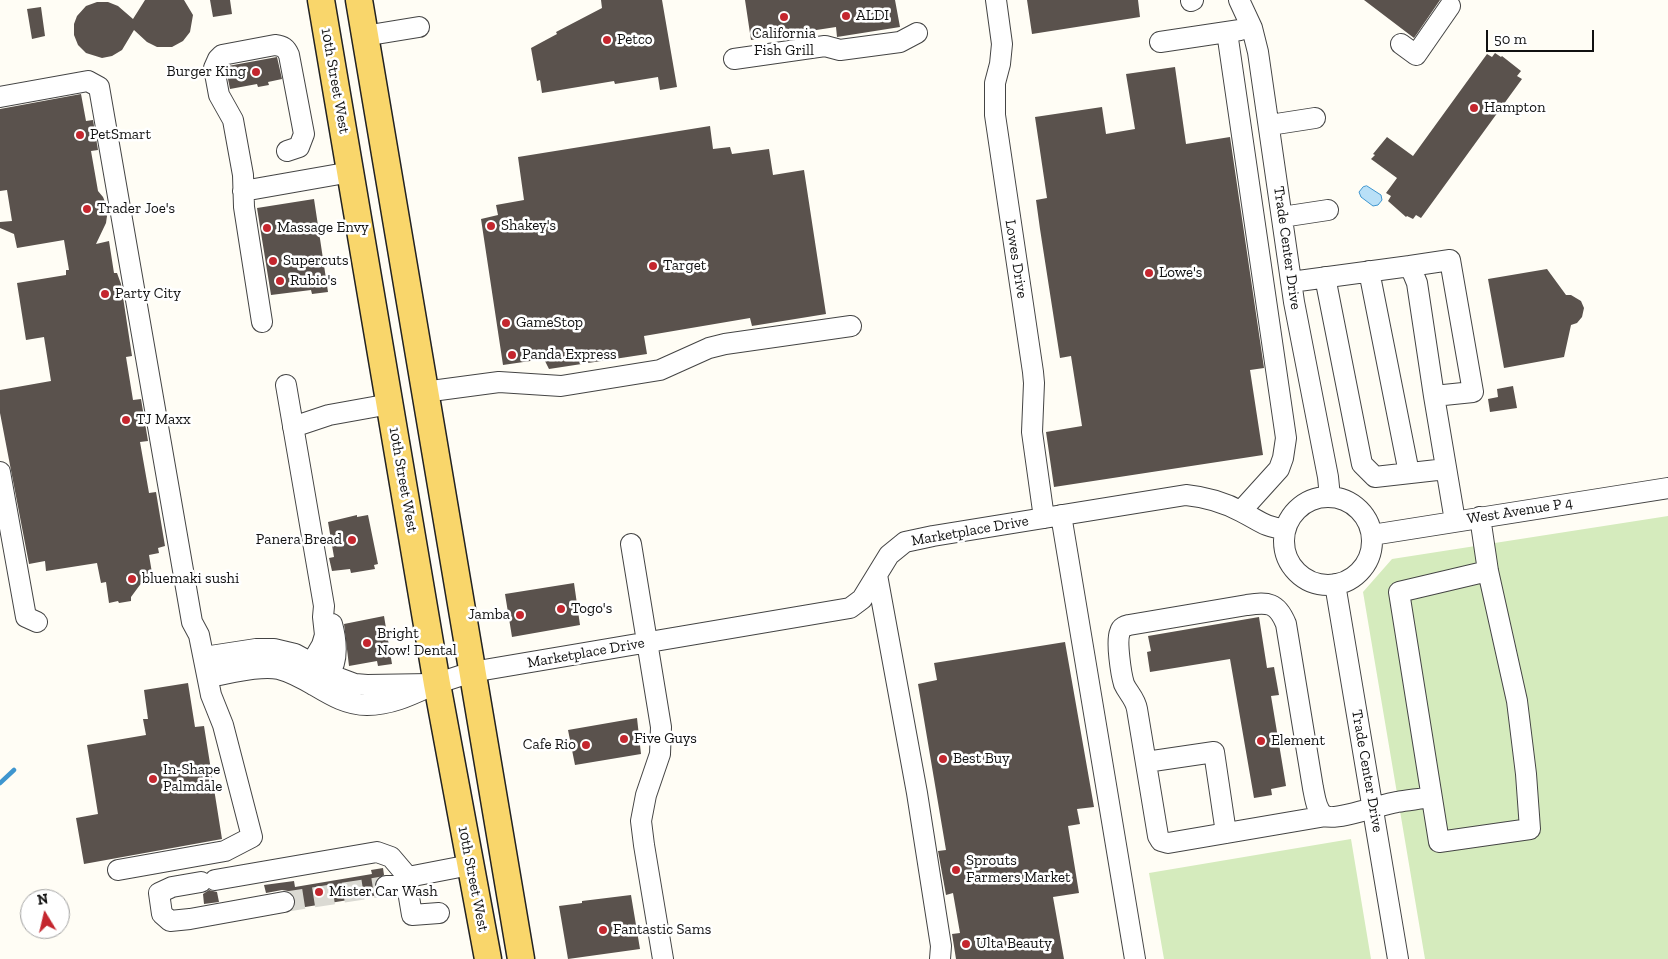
<!DOCTYPE html>
<html>
<head>
<meta charset="utf-8">
<style>
	body { margin:0 }
	#map { position:relative; width:1668px; height:959px; overflow:hidden; background:#fffdf5; font-family:"Zilla Slab",serif }
	canvas { display:block }
	.north { position:absolute; left:20px; top:889px; width:50px; height:50px; box-sizing:border-box; background:#fff; border:1px solid #a0a0a0; border-radius:50%; rotate:351deg; font-size:14px; font-weight:700; line-height:20px; text-align:center; color:#111 }
	.north::after { content:''; display:block; margin:auto; width:18px; height:22px; background:#c4262e; clip-path:polygon(50% 0,100% 100%,50% 72%,0 100%) }
	.scale { position:absolute; left:1486px; top:30px; width:108px; height:22px; box-sizing:border-box; border:2px solid #111; border-top:0; padding-left:6px; font-size:15px; line-height:18px; white-space:nowrap; color:#111; -webkit-text-stroke:4px #fff; paint-order:stroke }
</style>
</head>
<body>
<div id="map">
<canvas width="1668" height="959"></canvas>
<div class="north">N</div>
<div class="scale">50 m</div>
</div>
<script>
const g = document.querySelector('canvas').getContext('2d');
g.lineJoin = 'round';
function fillPath(path, color) {
  g.fillStyle = color;
  g.fill(path, 'evenodd');
}
function trace(path, color, width, dash) {
  g.strokeStyle = color;
  g.lineWidth = width;
  g.lineCap = dash ? 'butt' : 'round';
  g.setLineDash(dash || []);
  g.stroke(path);
}
function label(font, color, halo, rows, align = 'center') {
  g.font = font + ' "Zilla Slab",serif';
  g.lineWidth = 5;
  g.setLineDash([]);
  g.textBaseline = 'middle';
  g.strokeStyle = halo;
  g.fillStyle = color;
  for (const [text, x, y, turn = 0] of rows) {
    g.save();
    g.translate(x, y);
    g.rotate((+turn || 0) * Math.PI / 180);
    g.textAlign = isNaN(turn) ? turn : align;
    if (halo) g.strokeText(text, 0, 0);
    g.fillText(text, 0, 0);
    g.restore();
  }
}
fillPath(new Path2D(`
	M1668 516V959H1425L1363 592 1392 559Z
	M1351 839 1371 959H1164L1149 873Z`), '#d5ebbd');
const water = new Path2D(`
	M1367 186 1381 195 1382 200 1378 205 1373 206 1361 197 1359 192 1363 187Z`);
fillPath(water, '#b9e0f7');
trace(water, '#3f96cf', 1);
trace(new Path2D(`
	M0 783 14 770`), '#3f96cf', 4.5);
fillPath(new Path2D(`
	M145 0H184L193 15 190 32 183 41 172 47H157L147 42 134 30 122 50 112 56 102 58 86 53 78 45 74 35V24L77 16 86 6 97 2H108L118 6 133 19Z
	M210 0H230L232 14 213 17Z
	M601 0H662L677 87 660 90 658 77 615 84 614 81 542 93 540 80 537 81 531 48 557 34 556 32 602 8Z
	M745 0H895L900 27 837 37 836 27 751 40Z
	M1027 0H1138L1140 17 1032 34Z
	M1364 0H1440L1414 38Z
	M41 7 45 36 32 39 27 9Z
	M1495 53 1501 57 1502 56 1521 71 1517 76 1522 79 1421 218 1416 215 1413 219 1407 216 1406 217 1388 201 1391 196 1386 193 1397 178 1371 159 1375 155 1373 154 1387 137 1413 156 1487 54 1492 57Z
	M277 57 282 79 268 82 269 85 258 87 257 84 230 89 226 69 228 66Z
	M1175 67 1186 144 1230 137 1264 368 1250 370 1263 455 1054 487 1046 432 1082 426 1071 356 1060 358 1040 229 1036 200 1047 198 1035 117 1102 107 1106 134 1135 129 1126 74Z
	M81 94 86 121 93 120 98 150 91 151 98 191 103 197 108 209 106 223 96 244 109 241 114 273H117L121 284 132 356 126 357 133 400 141 399 148 441 140 442 149 493 156 492 165 546 158 548 159 553 149 555 152 573 148 574 131 597V601L119 603 118 601 109 603 106 582 101 583 97 563 46 571 45 561 29 564 0 413V390L51 381 44 337 26 340 17 283 66 275V270H69L64 240 17 248 14 234 0 228V222L12 221 7 190 0 191V109Z
	M710 126 713 149 730 147 732 154 769 149 773 175 804 170 826 314 752 326 750 318 644 336 647 354 549 369 544 359 503 365 481 219 498 215 496 205 524 200 518 157Z
	M314 199 328 292 312 294 311 290 271 295 257 208Z
	M1547 269 1566 295H1571L1581 301 1584 308 1582 317 1577 323 1571 325 1564 357 1504 368 1488 279Z
	M1513 386 1517 408 1490 412 1488 399 1498 397 1497 389Z
	M357 515V517L368 515 378 564 374 565 375 569 351 573 350 569 332 571 329 558 334 557 328 522Z
	M574 583 580 625 512 637 505 594Z
	M384 616 392 664 378 666 377 661 349 666 344 624Z
	M1259 617 1267 668 1274 667 1279 695 1271 696 1286 786 1271 789 1272 795 1254 798 1230 659 1150 672 1147 652 1151 651 1148 636Z
	M1065 642 1094 807 1077 809 1080 824 1068 826 1079 893 1053 897 1064 959H956L952 934 960 933 953 893 946 895 938 851 946 850 918 684 937 680 934 663Z
	M188 683 195 727 204 726 222 839 84 864 76 818 98 814 87 745 146 735 143 719H148L144 690Z
	M637 718 641 754 575 765 568 730Z
	M383 868 384 875 376 880 374 886 376 891 379 895 293 909 296 900 293 894 288 891 282 890 266 893 264 885 294 881 295 887 372 874 371 870Z
	M209 890 217 892 219 902 204 904 203 894Z
	M631 895 640 949 568 959 559 906 582 903V901Z`), '#5a524d');
trace(new Path2D(`
	M284 902 386 886`), '#dbdad3', 20, [20, 10]);
const minor = new Path2D(`
	M996 0 1002 44 1000 64 995 83V115L1033 372 1034 383 1032 432 1044 518
	M1239 0 1252 28 1258 52 1294 302 1328 477 1330 497
	M1191 1 1193 0
	M1227 32 1286 438 1283 458 1279 469 1241 511
	M364 36 419 27
	M1160 42 1240 30
	M1401 44 1416 55 1450 6
	M734 59 825 46 840 50 900 42 917 33
	M0 97 88 81 99 87 192 622 199 635 211 695 223 725 252 837 225 851 118 870
	M1270 125 1315 118
	M243 191 351 172
	M1282 217 1328 210
	M1410 266 1450 260 1473 392 1434 396
	M1369 271 1409 473
	M1325 277 1362 464 1375 477 1446 469
	M1291 282 1410 266 1417 283 1434 396 1455 521
	M262 322 244 207 243 175 233 120 219 95 214 68 218 59 222 55 275 45C283 46 286 48 289 55L304 134 299 147 287 151
	M286 385 324 606 323 617 325 635 322 645 312 662 313 685
	M424 392 499 382 561 386 660 370 709 348 725 344 851 326
	M293 427 329 415 390 404
	M0 472 26 617 37 622
	M1284 541a44 44 0 1 1 88 0a44 44 0 1 1-88 0Z
	M1061 515 1135 959
	M1480 517 1488 571 1517 701 1526 774 1530 829 1439 842 1399 592 1488 571
	M1372 535 1668 488
	M631 544 661 727 660 754 646 795 641 821 644 845 663 959
	M877 575 917 793 941 946 940 959
	M1335 584 1398 959
	M204 657 256 649H274L295 654 339 678 355 684 367 685 430 684
	M208 677C228 674 259 665 279 669 311 677 333 705 367 705 392 705 413 694 435 684 447 680 460 676 472 672L850 608 862 599 889 555 905 542 933 536 1186 495C1206 497 1224 502 1242 512 1260 521 1264 527 1285 529
	M319 681C322 678 327 676 329 673 339 661 336 638 332 624
	M1146 762 1214 752 1226 833
	M1326 816 1168 843 1161 841 1158 836 1137 709C1135 698 1128 693 1124 684 1121 674 1116 641 1120 632 1121 627 1125 626 1129 625L1247 605C1268 602 1277 602 1286 624L1313 788C1315 797 1316 811 1325 816 1337 821 1383 804 1397 802 1408 800 1420 799 1431 797
	M215 880 377 852 391 857 408 877
	M201 882 172 887 159 893 162 914 170 921 190 919 284 902
	M386 886H408
	M439 913 412 915 408 891V877L470 865`);
const major = new Path2D(`
	M321 0 437 684 488 959
	M359 0 521 959`);
trace(minor, '#444', 22);
trace(major, '#222', 29);
trace(minor, '#fff', 20);
trace(major, '#f9d66b', 26);
for (const [x, y, r, color] of [
	[846,16,5,"#c4262e"],
	[784,17,5,"#c4262e"],
	[607,40,5,"#c4262e"],
	[256,72,5,"#c4262e"],
	[1474,108,5,"#c4262e"],
	[80,135,5,"#c4262e"],
	[87,209,5,"#c4262e"],
	[491,226,5,"#c4262e"],
	[267,228,5,"#c4262e"],
	[273,261,5,"#c4262e"],
	[653,266,5,"#c4262e"],
	[1149,273,5,"#c4262e"],
	[280,281,5,"#c4262e"],
	[105,294,5,"#c4262e"],
	[506,323,5,"#c4262e"],
	[512,355,5,"#c4262e"],
	[126,420,5,"#c4262e"],
	[352,540,5,"#c4262e"],
	[132,579,5,"#c4262e"],
	[561,609,5,"#c4262e"],
	[520,615,5,"#c4262e"],
	[367,643,5,"#c4262e"],
	[624,739,5,"#c4262e"],
	[1261,741,5,"#c4262e"],
	[586,745,5,"#c4262e"],
	[943,759,5,"#c4262e"],
	[153,779,5,"#c4262e"],
	[956,870,5,"#c4262e"],
	[319,892,5,"#c4262e"],
	[603,930,5,"#c4262e"],
	[966,944,5,"#c4262e"]
]) {
  const dot = new Path2D();
  dot.arc(x, y, r, 0, 2 * Math.PI);
  g.fillStyle = color;
  g.fill(dot);
  trace(dot, '#fff', 2);
}
label('15px', '#111', '#fff', [
	["ALDI",856,16],
	["California",784,34,"center"],
	["Fish Grill",784,51,"center"],
	["Petco",617,40],
	["Burger King",246,72,"right"],
	["Hampton",1484,108],
	["PetSmart",90,135],
	["Trader Joe's",97,209],
	["Shakey's",501,226],
	["Massage Envy",277,228],
	["Supercuts",283,261],
	["Target",663,266],
	["Lowe's",1159,273],
	["Rubio's",290,281],
	["Party City",115,294],
	["GameStop",516,323],
	["Panda Express",522,355],
	["TJ Maxx",136,420],
	["Panera Bread",342,540,"right"],
	["bluemaki sushi",142,579],
	["Togo's",571,609],
	["Jamba",510,615,"right"],
	["Bright",377,634],
	["Now! Dental",377,651],
	["Five Guys",634,739],
	["Element",1271,741],
	["Cafe Rio",576,745,"right"],
	["Best Buy",953,759],
	["In-Shape",163,770],
	["Palmdale",163,787],
	["Sprouts",966,861],
	["Farmers Market",966,878],
	["Mister Car Wash",329,892],
	["Fantastic Sams",613,930],
	["Ulta Beauty",976,944]
], 'left');
label('15px', '#111', '#fff', [
	["10th Street West",335,81,80],
	["Trade Center Drive",1287,248,82],
	["Lowes Drive",1016,259,81],
	["10th Street West",403,480,80],
	["West Avenue P 4",1520,511,-9],
	["Marketplace Drive",970,531,-10],
	["Marketplace Drive",586,653,-10],
	["Trade Center Drive",1367,771,80],
	["10th Street West",473,879,79]
]);
</script>
</body>
</html>
